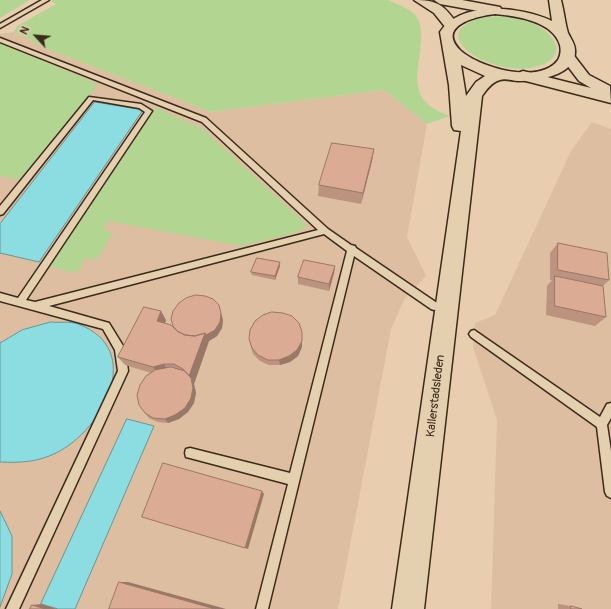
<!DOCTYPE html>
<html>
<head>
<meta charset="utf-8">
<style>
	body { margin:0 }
	#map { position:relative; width:611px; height:609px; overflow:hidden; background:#e8ceae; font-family:Pangolin,sans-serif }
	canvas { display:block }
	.north { position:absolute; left:16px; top:16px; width:40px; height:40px; -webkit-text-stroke:3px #e4d0af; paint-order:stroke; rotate:296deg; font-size:11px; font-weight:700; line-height:16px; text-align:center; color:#3b2a1e }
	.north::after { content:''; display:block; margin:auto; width:14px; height:18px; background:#3b2a1e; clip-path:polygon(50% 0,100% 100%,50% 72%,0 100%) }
</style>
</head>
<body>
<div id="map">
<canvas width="611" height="609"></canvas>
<div class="north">N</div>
</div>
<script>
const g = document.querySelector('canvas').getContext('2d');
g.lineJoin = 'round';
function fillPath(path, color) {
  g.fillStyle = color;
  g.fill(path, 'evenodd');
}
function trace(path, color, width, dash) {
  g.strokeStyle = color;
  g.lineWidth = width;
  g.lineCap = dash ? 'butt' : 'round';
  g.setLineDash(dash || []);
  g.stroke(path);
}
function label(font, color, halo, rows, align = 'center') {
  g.font = font + ' Pangolin,sans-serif';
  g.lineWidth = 3.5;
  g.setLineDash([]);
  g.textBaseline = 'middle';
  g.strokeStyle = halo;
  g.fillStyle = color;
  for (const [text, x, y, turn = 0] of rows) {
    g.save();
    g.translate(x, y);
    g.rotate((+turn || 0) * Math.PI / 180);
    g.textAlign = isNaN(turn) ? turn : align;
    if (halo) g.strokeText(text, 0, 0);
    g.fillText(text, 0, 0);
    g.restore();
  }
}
fillPath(new Path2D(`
	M14 32 50 50 211 112 384 90 427 124 407 237 426 276 405 298 391 329 338 609H0V34Z
	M592 122 611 129V609H491L497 420 473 347 475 323 495 315 571 151Z`), '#ddbea1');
fillPath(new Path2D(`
	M0 0H30L0 18Z
	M53 0H388C397 4 408 8 415 15 421 22 422 32 421 41 418 80 407 100 450 116L427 124 384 90 211 112 50 50 14 32 17 26 56 4 51 1Z
	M485 17C507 15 538 19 552 38 556 43 558 49 555 55 551 62 542 65 535 67 491 78 419 32 485 17Z
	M0 43 98 84 23 180 0 176Z
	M155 107 203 129 306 224 305 228 295 233 241 246 108 221 103 230 113 232 97 260 85 258 77 273 50 267Z`), '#b2d692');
const water = new Path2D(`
	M95 102 143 110 39 262 0 253V224Z
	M51 322C59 323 70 321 78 324 146 349 103 430 56 453 38 462 20 463 0 462V343L22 330Z
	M127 419 154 426 75 609H58L41 604Z
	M0 511 12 536V574L0 607Z`);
fillPath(water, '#8bdde2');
trace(water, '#6b9594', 1);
const service = new Path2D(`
	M42 0H49L0 28V24Z
	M0 38 206 118 328 229 351 245 355 246 356 248 437 303 439 306 437 309 434 310 431 309 354 256 268 609H256L288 484 190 458 186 457 185 453 186 449 190 448 290 473 347 251 324 234 49 306 109 323 125 349 128 371 19 609H6L118 371 115 350 103 329 0 301V293L18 298 145 112 139 108 93 100 3 214 0 215V206L89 97 141 104 152 111 26 300 35 302 318 230 202 122 0 42Z
	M474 330 600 417 607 404 611 403V418L607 425 611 451V498L607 496 605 492 597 427 471 337 469 334 471 331Z`);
const tertiary = new Path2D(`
	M414 0C438 0 444 5 458 25L456 28H446L434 13Z
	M434 0H462L500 7 502 10 500 13 495 14 440 4Z
	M567 52 572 53 589 75 610 86 611 103 518 79 515 76 518 73 523 71 591 88 579 81 560 56 562 53Z`);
const secondary = new Path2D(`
	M549 0H561C564 11 565 23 568 33 571 39 575 44 575 50 577 76 536 81 518 81 513 81 505 78 500 80 492 82 486 90 482 96L424 609H392L461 131 454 130 452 126 449 85 440 32C461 0 520 6 552 21ZM495 14C516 16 553 21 560 45 561 50 561 55 558 60 540 85 479 68 460 50 436 25 478 16 495 14ZM461 65 485 76 476 82 466 96Z`);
trace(service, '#3b2a1e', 3);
trace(tertiary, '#3b2a1e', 3);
trace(secondary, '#3b2a1e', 3);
fillPath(service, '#e4d0af');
fillPath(tertiary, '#e4d0af');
fillPath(secondary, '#e4d0af');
fillPath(new Path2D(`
	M374 149 372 161 361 204 318 196 319 185Z
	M558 243 609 280 603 286 606 317 595 326 546 315 547 286 552 280H550V253Z
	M280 266 275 280 252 275 251 272Z
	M335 266 334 273 329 291 298 284V277Z
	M166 320 165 323 173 326 223 320 222 328 217 336 209 341 194 384 196 393 194 403 188 412 179 419 168 423 158 422 149 418 145 413 151 373 125 365 118 357Z
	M302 332V347L298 356 290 362 280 365H269L260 361 253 354 249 339Z
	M558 604 571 606 582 609H558Z`), '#bc937f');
fillPath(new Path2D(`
	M374 149 372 161 361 204 363 193Z
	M280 262V266L275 280V276Z
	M335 266 334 273 329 291V284Z
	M219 305 223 320 222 328 217 336 209 341 194 384 189 376 199 344Z
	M161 311 166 320 162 330 157 321Z
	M302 332V347L298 356 290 362 280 365 279 360Z
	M164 364 169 372 159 375 153 367Z
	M191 378 194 384 196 393 194 403 188 412 179 419 168 423 165 419Z
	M262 491 264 494 248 549 245 548Z
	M119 582H128L226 609H215Z
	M41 604 57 609H45L32 605Z`), '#997868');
const building = new Path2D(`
	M332 143 374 149 363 193 319 185Z
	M558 243 607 253 609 280 558 270Z
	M257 258 280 262 275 276 251 272Z
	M304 260 335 266 329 284 298 277Z
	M555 276 603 286 606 317 555 306Z
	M196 295 205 296 213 299 219 305 221 313 220 322 215 330 206 335 205 333 195 336 185 335 177 331 173 326 171 319 173 311 179 303 186 298Z
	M144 307 161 311 157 321 171 325 177 331 185 335 195 336 205 333 189 376 183 369 174 364H164L153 367 118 357Z
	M272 312 283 313 292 316 299 323 302 332V341L297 350 289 356 279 360H268L258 355 252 348 249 339 250 330 255 321 263 315Z
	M171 367 185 371 191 378 193 388 191 398 185 408 175 415 165 419 153 418 145 413 139 405 137 395 140 385 146 376 155 370Z
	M163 463 262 491 245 548 142 517Z
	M119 582 215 609H109Z
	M32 605 45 609H30Z
	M571 606 582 609H571Z`);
fillPath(building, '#dbab94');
trace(building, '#997868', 1);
label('12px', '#3b2a1e', '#e4d0af', [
	["Kallerstadsleden",436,396,-83]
]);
</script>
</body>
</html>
